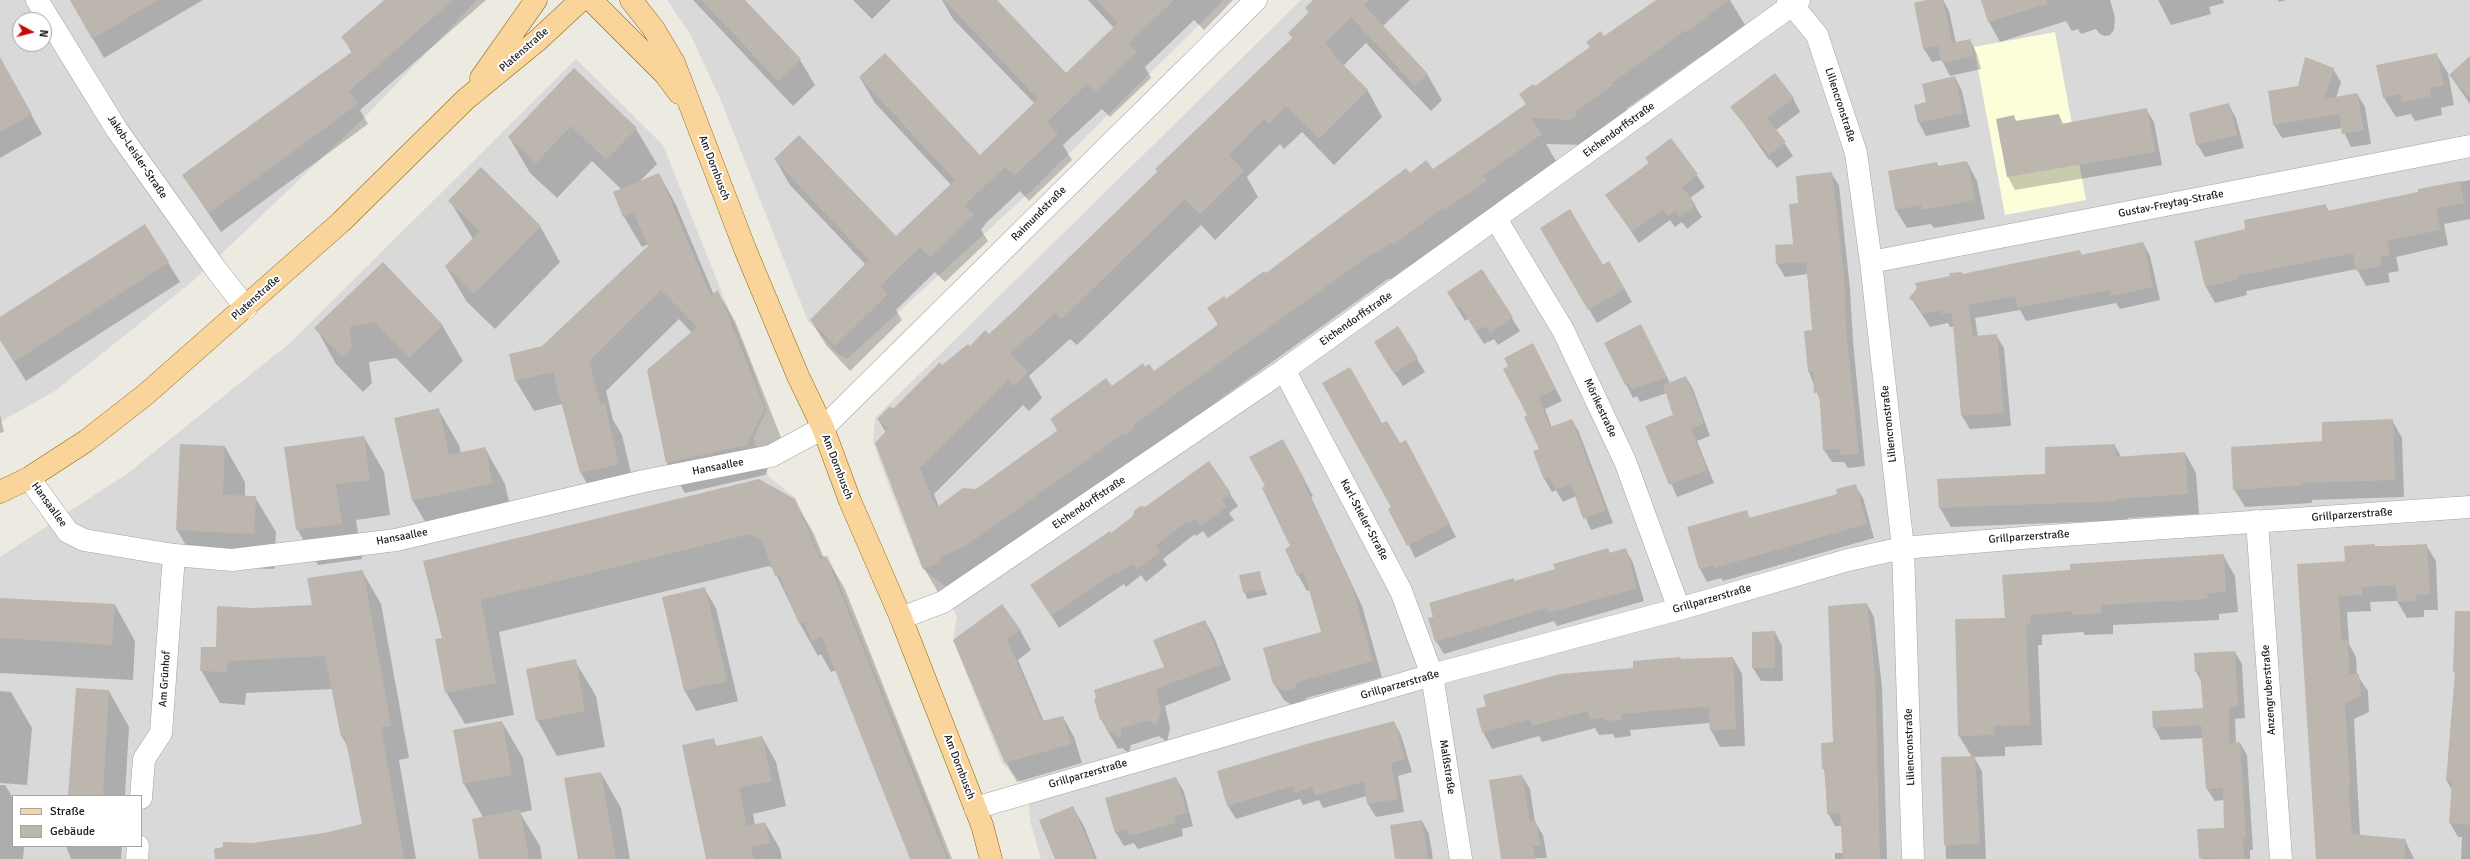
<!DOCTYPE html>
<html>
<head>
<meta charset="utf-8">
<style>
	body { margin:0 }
	#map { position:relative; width:2470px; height:859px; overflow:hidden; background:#edeae2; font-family:Signika,sans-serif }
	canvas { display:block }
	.legend { position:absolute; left:12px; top:795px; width:130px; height:52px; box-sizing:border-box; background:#fff; border:1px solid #a4a4a4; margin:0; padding:5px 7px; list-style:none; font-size:12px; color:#1c1c1c }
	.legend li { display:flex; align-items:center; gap:8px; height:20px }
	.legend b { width:20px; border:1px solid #a4a4a4 }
	.north { position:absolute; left:12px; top:12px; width:40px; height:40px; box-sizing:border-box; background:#fff; border:1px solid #a4a4a4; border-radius:50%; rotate:97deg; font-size:11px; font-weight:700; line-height:16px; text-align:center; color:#1c1c1c }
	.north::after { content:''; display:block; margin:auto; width:14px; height:18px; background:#c20e06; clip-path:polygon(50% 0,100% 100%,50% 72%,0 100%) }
</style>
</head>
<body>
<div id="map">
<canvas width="2470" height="859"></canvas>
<ul class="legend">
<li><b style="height:5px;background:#f9d49b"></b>Straße</li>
<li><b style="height:11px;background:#bdb6ae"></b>Gebäude</li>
</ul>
<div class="north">N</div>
</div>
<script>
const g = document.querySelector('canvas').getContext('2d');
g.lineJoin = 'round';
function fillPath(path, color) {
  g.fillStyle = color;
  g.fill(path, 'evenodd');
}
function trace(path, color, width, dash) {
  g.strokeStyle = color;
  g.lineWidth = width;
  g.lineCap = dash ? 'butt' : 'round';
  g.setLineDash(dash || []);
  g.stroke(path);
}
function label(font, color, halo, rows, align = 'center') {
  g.font = font + ' Signika,sans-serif';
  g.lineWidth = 4;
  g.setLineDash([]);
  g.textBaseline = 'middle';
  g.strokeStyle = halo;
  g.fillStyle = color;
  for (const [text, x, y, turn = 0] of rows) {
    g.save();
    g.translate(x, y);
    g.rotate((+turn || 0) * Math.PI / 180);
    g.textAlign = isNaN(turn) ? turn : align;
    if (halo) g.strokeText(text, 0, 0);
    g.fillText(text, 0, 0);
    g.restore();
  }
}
fillPath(new Path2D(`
	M0 0H477L366 116 193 281 55 391 0 422ZM20 20H44V44H20Z
	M667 0H1224L1030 192 847 359 837 353 808 321 719 96 690 34Z
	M1301 0H2470V859H1041L1030 821 1029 803 1021 782 1002 763 953 640 957 617 945 586 922 569 893 497 873 443 875 418Z
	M576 59 663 145 750 363 767 410 753 438 769 477 796 498 821 557 828 555 932 813 949 859H0V557L128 473 291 342ZM13 796H141V846H13Z`), '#dad9d9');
fillPath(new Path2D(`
	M2055 32 2086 200 2005 215 1974 47Z`), '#fcfeda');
fillPath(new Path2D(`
	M73 0H203L104 58 71 1Z
	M386 0H486L360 110 368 124 221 232 183 176 352 53 343 37Z
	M693 0H743L800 60 815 85 793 106Z
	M853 0H891L872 19Z
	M942 0H995L1066 74 1114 28 1088 0H1233L1204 30 1194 20 1145 67 1151 78 1110 117 1102 109 1063 145 1072 160 1029 201 1020 191 986 223 981 230 988 241 945 282 935 272 896 310 902 320 850 371 826 345 811 320 866 265 790 185 775 159 896 238 951 185 875 103 860 78 980 156 1035 104 953 19Z
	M1314 0H1410L1382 27 1427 74 1442 100 1431 111 1366 43 1343 66 1368 91 1382 117 1334 165 1302 132 1284 149 1280 144 1247 177 1258 197 1215 240 1201 225 1077 345 1070 339 1029 376 1042 398 1029 411 1023 405 934 494 939 507 976 490 1058 432 1051 419 1145 368 1153 372 1218 325 1209 309 1266 275 1410 174 1433 171 1526 105 1535 88 1604 38 1663 0H1730L1745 25 1703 57 1701 56 1626 109 1627 111 1585 145 1546 144 1556 161 1498 202 1501 207 1408 270 1406 268 1391 279H1388L1187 423 939 594 924 568 886 433 878 419 893 410 942 366 989 335 1016 311 1158 172 1156 169 1293 39 1289 33 1309 13 1306 8Z
	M1931 0H1943L1949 11 1956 43 1970 40 1977 54 1981 69 1950 76 1942 60 1932 62 1924 49 1915 3Z
	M1982 0H2110L2115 17 2114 30 2110 35 2105 36 2100 34 2096 29 2081 34 2078 29 2072 31 2066 21 2000 42 1989 22Z
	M2158 0H2223L2224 3 2209 7 2211 14 2171 25Z
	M2278 0H2286L2279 2Z
	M2436 54 2448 73 2454 105 2441 108 2442 115 2415 121 2411 114 2396 117 2384 98Z
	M2470 58V104L2450 75Z
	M574 69 636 129 657 164 639 182 659 174 676 205 714 295 717 291 735 321 782 440 765 475 685 493 667 463 648 370 692 333 679 319 606 391 613 420 622 435 636 494 598 503 581 473 562 404 534 411 516 381 510 355 543 347 649 247V244L642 247 624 217 614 193 622 190 592 161 557 198 530 173 509 137Z
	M2333 69 2341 82 2336 98 2357 94 2365 107 2371 144 2351 147 2342 128 2282 138 2274 125 2299 87Z
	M9 75 42 134 0 158V80Z
	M1955 77 1962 91 1970 127 1926 136 1919 123 1915 105 1927 103Z
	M1793 98 1800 112 1776 130 1793 156 1777 168 1770 159 1769 160 1732 107Z
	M2229 105 2236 118 2244 148 2205 157 2197 144Z
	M2146 109 2154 122 2162 165 2015 190 2008 177 1998 119 2014 116 2017 122 2059 115 2064 125Z
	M1671 139 1705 187 1690 198 1702 217 1687 229 1682 222 1675 227 1670 220 1639 243 1606 195 1650 164Z
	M1967 162 1977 181 1985 219 1934 228 1931 224 1907 228 1896 210 1936 163 1939 167Z
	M1831 173 1839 185 1850 289 1853 341 1865 466 1848 468 1844 462H1832L1824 450 1821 402 1809 372 1813 331 1808 274 1785 277 1777 264 1776 246 1794 245 1800 203Z
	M2470 180V219L2444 224 2448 245 2396 257 2399 271 2388 273 2390 282 2366 286 2357 269 2246 291 2247 295 2215 303 2206 287 2195 242 2247 230 2325 205 2329 211 2419 193V190Z
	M450 201 540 226 560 262 495 329 467 302 446 267 473 239Z
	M145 225 180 282 26 381 0 340V318Z
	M1541 228 1602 266 1609 262 1632 302 1597 323Z
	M2143 243 2150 256 2160 300 2120 309 2116 303 2026 321 2020 310 1975 318 1978 337 1996 335 2004 348 2011 426 1970 429 1962 416 1955 327H1950L1948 323 1930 327 1911 298 1962 275 2079 251 2082 255Z
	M383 264 442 325 463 361 430 393 396 358 369 362 372 383 363 392 336 364 316 328Z
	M1482 271 1520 331 1498 345 1494 339 1484 344 1468 319 1465 321 1456 306Z
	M1641 325 1670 383 1686 377 1693 389 1710 436 1697 441 1714 483 1677 497 1647 427 1675 416 1667 393 1640 402 1637 396 1633 398 1605 343Z
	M1398 328 1425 372 1403 386 1383 356Z
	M1539 357 1562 401 1545 409 1552 428 1572 420 1579 432 1613 523 1591 530 1576 496 1563 502 1556 490 1552 492 1545 480 1540 449 1528 416Z
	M438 409 459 445 461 453 485 448 505 484 513 519 434 537 413 501 395 419Z
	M0 415 4 432 0 433Z
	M2392 420 2402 438 2404 497 2312 500V503L2245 507 2234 489 2323 442Z
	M1382 425 1399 444 1413 454 1456 537 1415 558 1392 508Z
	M364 437 384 472 390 515 356 520 362 559 318 565 297 529Z
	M181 445 225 447 245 482V496L255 497 276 532 274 569 198 566 177 530Z
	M2115 446 2122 458 2185 453 2196 473 2199 514 2128 518V520L1951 527 1940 508 2047 475Z
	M1292 457 1313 496 1311 497 1362 606 1382 677 1306 698 1304 703 1294 707 1284 700 1274 684 1322 632 1310 590 1307 591 1298 575 1291 547Z
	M1855 485 1863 498 1874 538 1723 581 1721 578 1707 582 1700 569 1746 511 1750 518 1838 495Z
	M1230 494 1238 506 1229 513 1234 520 1208 538 1203 531 1196 536 1195 534 1163 559 1167 565 1146 582 1141 575 1126 587 1124 584 1059 628 1032 585 1111 535 1146 508Z
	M794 500 813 532 824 558 826 557 845 589 952 859H912L837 670 831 672 821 654 818 656 800 624 773 568 769 566 499 632 514 715 465 724 446 692 444 639 425 562Z
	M2426 545 2436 561 2438 610H2424V617L2407 618 2397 601 2370 602 2371 611 2347 612 2349 644 2356 657 2357 675 2368 691 2369 712 2354 719 2360 836 2405 840 2414 859H2317L2298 565 2346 562 2345 547Z
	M1608 549 1610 554 1626 550 1633 563 1644 601 1557 626 1554 621 1444 654 1436 641 1434 617 1513 579 1515 582 1556 570Z
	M2223 555 2235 576 2238 612 2219 614V620L2113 625V634L2085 635 2083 632 2042 635V645H2038L2042 745 2005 747V756L1974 757 1982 771 1986 859H1946L1942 758 1972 757 1959 736 1956 620 2006 619 2071 571Z
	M362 571 381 604 409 758 399 760 416 859H224L252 844 324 834 363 825 348 748 342 736 333 689 246 693 245 705 220 703 201 670 217 648 253 609 313 606Z
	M1259 572 1267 595 1247 599 1240 576Z
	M704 588 716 608 738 701 696 711 685 691 663 598Z
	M0 599 115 605 135 641 133 680 0 673Z
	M1867 604 1874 617 1882 687 1887 859H1835V853H1843L1842 826H1835L1828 813 1822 744 1834 743Z
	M1205 621 1214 637 1231 680 1165 706 1170 728 1167 742 1159 736 1131 745 1129 753 1122 748 1118 749 1101 719 1165 668Z
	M1020 630 1031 650 1018 660 1044 722 1063 717 1074 737 1082 763 1017 782 1006 762 955 640Z
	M1775 632 1782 646 1783 681H1761L1753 668Z
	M2470 634V859H2461L2462 837H2458L2450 823 2452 790 2447 781 2456 675 2454 672Z
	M2235 652 2242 664 2245 718 2235 719 2236 743H2240L2247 755 2253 850H2250V859H2201L2225 829 2224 800 2215 801 2207 789 2203 738 2161 740 2154 727 2204 709 2202 682 2196 672Z
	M1733 658 1742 674 1745 746 1720 747 1711 730 1709 723 1630 730 1631 736 1615 738 1613 734 1599 735 1595 728 1542 742 1539 736 1492 749 1483 732 1634 669 1681 660Z
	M575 661 596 696 605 747 557 756 537 720Z
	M0 691 11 692 32 728 27 785 0 783Z
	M109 691 129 727 125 796H69Z
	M502 722 523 758 532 810 520 813 540 846 542 859H480L483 817 464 784Z
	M1394 722 1401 735 1412 772 1398 776 1404 812 1376 817 1368 804 1367 796 1323 808 1319 800 1303 805 1300 799 1236 819 1228 806 1218 772Z
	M762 737 776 762 786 806 753 814 755 825 765 823 780 849 782 859H707L713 740 717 746Z
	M601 773 621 808 630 859H579Z
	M1522 776 1530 789 1535 822 1543 835 1547 858 1502 859Z
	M1176 778 1184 792 1193 826 1182 829 1183 836 1138 849 1134 843 1124 846 1116 833 1106 799Z
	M0 785H5L13 798V846H24L23 859H0Z
	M1073 807 1084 826 1097 859H1056Z
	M1422 821 1429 834 1433 859H1396Z
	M66 846H122L121 859H71Z`), '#0003');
fillPath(new Path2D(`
	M70 0H158L92 39Z
	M384 0H453L349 91 358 104 209 213 182 175 353 51 341 37Z
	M701 0H745L801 59 778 81Z
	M944 0H997L1066 73 1118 23 1097 0H1174L1129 43 1137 52 1095 92 1087 84 1047 122 1058 134 1014 176 1005 167 972 198 965 206 974 215 930 257 920 247 880 286 888 294 835 346 810 320 869 260 774 159 799 135 896 236 955 180 859 77 885 53 980 155 1038 99Z
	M1313 0H1369L1364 5 1428 74 1415 86 1351 17 1325 43 1333 51 1332 53 1368 90 1319 139 1286 106 1269 124 1264 119 1229 155 1244 171 1200 214 1185 199 1061 320 1055 313 1010 354 1028 372 1014 386 1008 380 920 468 936 508 963 488 976 489 1058 430 1050 419 1106 378 1112 386 1143 363 1145 367 1149 364 1154 371 1168 361 1219 324 1207 308 1224 296 1226 299 1264 271 1266 273 1406 168 1410 173 1426 160 1433 169 1475 140 1526 104 1519 94 1533 84 1535 86 1590 47 1586 42 1601 31 1604 36 1656 0H1729L1687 32 1686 30 1612 83 1613 85 1576 111V116L1570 120 1531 118 1542 134 1483 176 1487 181 1444 210 1443 208 1393 245 1391 243 1376 253H1373L1172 397 1134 425 1133 430 1127 434H1123L964 547 940 557 941 562 923 569 875 443 888 429 877 419 890 406 893 409 940 362 942 365 968 344 970 346 985 330 989 334 1015 310 1158 171 1155 169 1293 37 1288 33 1309 12 1305 8Z
	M1926 0H1943L1952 43 1923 49 1914 3Z
	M1981 0H2046L2047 4 1988 22Z
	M1970 39 1974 56 1942 63 1938 46Z
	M2437 53 2444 86 2430 88 2431 96 2402 102 2401 94 2383 98 2376 65Z
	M2470 56V98L2449 75Z
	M0 57 32 114 0 132Z
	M2305 57 2334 68 2324 99 2357 93 2364 130 2342 134 2339 114 2273 125 2268 91 2298 86Z
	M574 68 637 128 606 160 571 126 536 163 508 137Z
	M1775 73 1794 98 1767 118 1786 142 1769 155 1730 107Z
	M1955 76 1963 113 1918 123 1914 105 1926 102 1922 84Z
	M2229 103 2237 135 2196 145 2189 113Z
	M2147 108 2155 152 2007 177 1996 119 2014 115 2015 121 2059 114 2061 124Z
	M1671 138 1698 174 1682 187 1696 205 1679 217 1675 211 1668 216 1663 209 1632 232 1605 195 1649 163 1645 158Z
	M1967 161 1975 200 1922 210 1921 205 1895 210 1888 171 1937 162 1938 166Z
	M481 167 541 226 474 294 445 266 480 231 448 201Z
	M1832 172 1844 276 1846 328 1859 454 1840 455 1839 449 1823 450 1819 392 1814 393 1813 372H1808L1804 331 1812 330 1806 262 1776 264 1775 245 1793 244 1789 204 1798 203 1796 176Z
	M659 173 711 296 718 290 765 409 747 445 666 463 647 370 697 327 661 290 589 361 600 405 605 404 619 464 580 473 553 372 515 381 509 354 542 346 648 246 634 213 623 217 613 192Z
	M2460 181 2464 203 2436 208 2440 230 2387 241 2390 255 2380 257 2381 266 2356 271 2353 253 2238 276 2239 279 2205 287 2194 241 2245 229 2244 220 2326 204 2327 211 2418 192V189Z
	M1570 209 1603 265 1609 261 1625 289 1588 310 1540 228Z
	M145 224 169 262 14 362 0 340V317Z
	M2143 242 2153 287 2111 296 2110 290 2017 308 2015 296 1968 305 1973 336 1997 334 2004 413 1961 416 1952 313 1942 314 1941 310 1922 314 1920 307 1909 298 1917 288 1915 283 1950 276 1949 273 1962 272V274L2080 250 2081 255Z
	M383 262 443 325 409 358 374 322 349 327 352 347 342 357 314 328Z
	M1482 269 1513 317 1490 333 1485 326 1476 332 1460 306 1457 308 1447 292Z
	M1641 324 1667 377 1632 389 1629 383 1625 385 1604 343Z
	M1398 326 1418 358 1394 374 1374 342Z
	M1533 343 1556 389 1539 397 1550 427 1572 419 1606 510 1583 519 1571 484 1555 490 1550 478 1544 480 1533 451 1539 449 1524 417 1527 415 1503 369 1508 366 1504 358Z
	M1350 367 1382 423 1387 421 1400 443 1406 440 1450 524 1407 546 1388 509 1391 507 1322 383Z
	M1686 376 1704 423 1691 429 1707 470 1669 485 1645 426 1673 415 1663 385Z
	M439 408 449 455 485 447 493 483 412 501 394 418Z
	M2393 419 2395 480 2302 483 2303 485 2233 490 2231 447 2322 441V422Z
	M364 436 370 480 336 484 342 524 296 530 284 447Z
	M1283 439 1305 480 1303 481 1353 589 1373 661 1298 682 1295 688 1284 691 1273 684 1263 648 1321 632 1304 572 1297 576 1285 549 1290 546 1262 488 1265 486 1249 457Z
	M180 444 225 446 223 495 256 496 254 534 176 530Z
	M2115 444 2116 457 2185 452 2188 494 2117 499V501L1939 508 1937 479 2045 474V447Z
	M1209 461 1231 493 1222 500 1227 507 1200 526 1195 519 1188 524 1187 522 1155 546 1160 552 1137 569 1133 563 1118 574 1116 572 1051 616 1030 585 1110 531 1111 533 1133 516 1134 511 1140 506 1145 507Z
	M759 479 795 499 820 559 826 556 947 859H910L822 637 812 641 804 622 799 624 779 575 775 576 762 540 750 534 481 600 496 683 445 693 435 639 442 638 423 561Z
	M1856 484 1867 524 1714 568V565L1699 569 1687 527 1747 510 1749 518 1837 494 1836 489Z
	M2375 544V547L2427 544 2430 594 2415 595 2416 601 2397 602 2396 585 2362 587V595L2339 596 2341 640H2348L2349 674H2359L2361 696 2345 703 2350 781V785H2348L2352 834 2406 839 2404 859H2316L2297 564 2345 561 2344 546Z
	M1608 548 1609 553 1626 548 1637 588 1549 613 1547 608 1435 642 1428 618 1433 617 1429 603 1514 578V581L1555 569 1553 564Z
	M2224 554 2226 592 2207 593 2208 599 2101 605 2102 613 2072 615V611L2030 615 2031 624 2026 625 2030 725 1994 726V735L1958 736 1955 619 2005 618 2002 575 2070 570V564Z
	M363 570 391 726 381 727 404 859H215L214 849 223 847V842L252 843 324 833 362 824 345 736 341 737 325 656 228 661 227 672 200 671 201 647H216L217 606 253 608 312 605 307 578Z
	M1260 571 1264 589 1243 593 1239 575Z
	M705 587 727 681 684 691 662 597Z
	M0 598 115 604 112 645 0 638Z
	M1867 603 1875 674 1880 859H1843L1840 813 1827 814 1825 769H1822L1821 743 1833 742 1828 606Z
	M1002 604 1021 630 1007 639 1042 721 1063 716 1071 744 1005 763 953 640Z
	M2455 611H2470V825L2449 823 2452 782 2446 781 2455 672H2453Z
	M1205 620 1222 664 1156 689 1161 710 1157 726 1149 720 1122 728 1120 738 1112 732 1108 733 1103 719 1100 720 1094 699 1096 698 1094 690 1164 667 1153 640Z
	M1775 631V668H1752V632Z
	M2235 651 2238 706 2229 707V743L2240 742 2246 838H2243L2244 859 2199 858 2197 829 2224 828 2223 788 2206 789 2201 725 2153 728 2152 711 2203 708 2200 672H2195L2194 653Z
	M1680 657 1681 659 1733 657 1736 729 1710 731 1709 708 1699 707 1621 714 1622 720 1605 721 1604 718 1589 719 1588 711 1532 726 1530 719 1482 733 1476 709 1486 706 1483 695 1560 674 1633 668V661Z
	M576 659 585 711 536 721 526 669Z
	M76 688 109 690 103 796H68Z
	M502 721 512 775 463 784 453 730Z
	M1394 721 1405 759 1391 763 1398 799 1367 804 1364 782 1315 795 1312 787 1295 793 1293 786 1227 806 1217 771 1310 743Z
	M762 736 772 781 739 788 747 826 765 822 770 843 751 847 754 859H706L682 745 714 738 716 746Z
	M1975 756 1980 844 1944 845 1941 757Z
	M601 772 616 859H578L564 778Z
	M1522 775 1530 822 1536 821 1540 845 1533 846 1535 859H1501L1489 780Z
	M1176 777 1187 813 1175 816 1176 823 1129 836 1127 829 1115 833 1105 798Z
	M1073 806 1088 841 1095 859H1055L1039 820Z
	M520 809 529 859H479L472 819Z
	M1422 820 1428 859H1395L1390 825Z`), '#bdb6ae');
const minor = new Path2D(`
	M37 0 117 130 215 268 246 308
	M1788 0 1817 35 1856 153 1871 262 1903 548 1913 859
	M1496 219 1563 330 1625 461 1679 609
	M1871 262 2470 146
	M1284 370 1401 591 1432 675 1461 859
	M29 478 68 532 84 540 174 555 232 560 396 540 644 481 771 456 823 428 1256 0
	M2257 521 2281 859
	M901 618 943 602 1284 370 1799 0
	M141 798 144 759 161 733 174 555
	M975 808 1432 675 1679 609 1848 560 1903 548 2034 537 2470 507
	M137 859 138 846`);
const major = new Path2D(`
	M591 0 665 74 679 93
	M631 0 653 28 674 63 745 249 798 376 823 428 850 501 901 618 982 825 991 859
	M481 78 536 0
	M0 492 29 478 86 441 145 395 341 222 466 99 538 40 581 0`);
trace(minor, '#a3a3a3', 23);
trace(major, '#8f6705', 23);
trace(minor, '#fff', 22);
trace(major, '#f9d49b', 22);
label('11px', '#1c1c1c', '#fff', [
	["Platenstraße",524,50,-41],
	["Liliencronstraße",1840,105,72],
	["Eichendorffstraße",1619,130,-36],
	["Jakob-Leisler-Straße",137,157,56],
	["Am Dornbusch",714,168,69],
	["Gustav-Freytag-Straße",2171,204,-11],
	["Raimundstraße",1039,214,-45],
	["Platenstraße",256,298,-42],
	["Eichendorffstraße",1356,319,-35],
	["Mörikestraße",1600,408,65],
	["Liliencronstraße",1889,424,-96],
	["Hansaallee",718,467,-11],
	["Am Dornbusch",837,467,69],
	["Eichendorffstraße",1089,503,-34],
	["Hansaallee",49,505,54],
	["Grillparzerstraße",2352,515,-4],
	["Karl-Stieler-Straße",1364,520,62],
	["Hansaallee",402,537,-11],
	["Grillparzerstraße",2029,537,-4],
	["Grillparzerstraße",1712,599,-16],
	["Am Grünhof",165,679,-86],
	["Grillparzerstraße",1400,685,-16],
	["Anzengruberstraße",2269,690,-94],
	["Liliencronstraße",1910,747,-92],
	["Am Dornbusch",959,767,69],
	["Malßstraße",1447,767,81],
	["Grillparzerstraße",1088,774,-16]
]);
</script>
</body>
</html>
